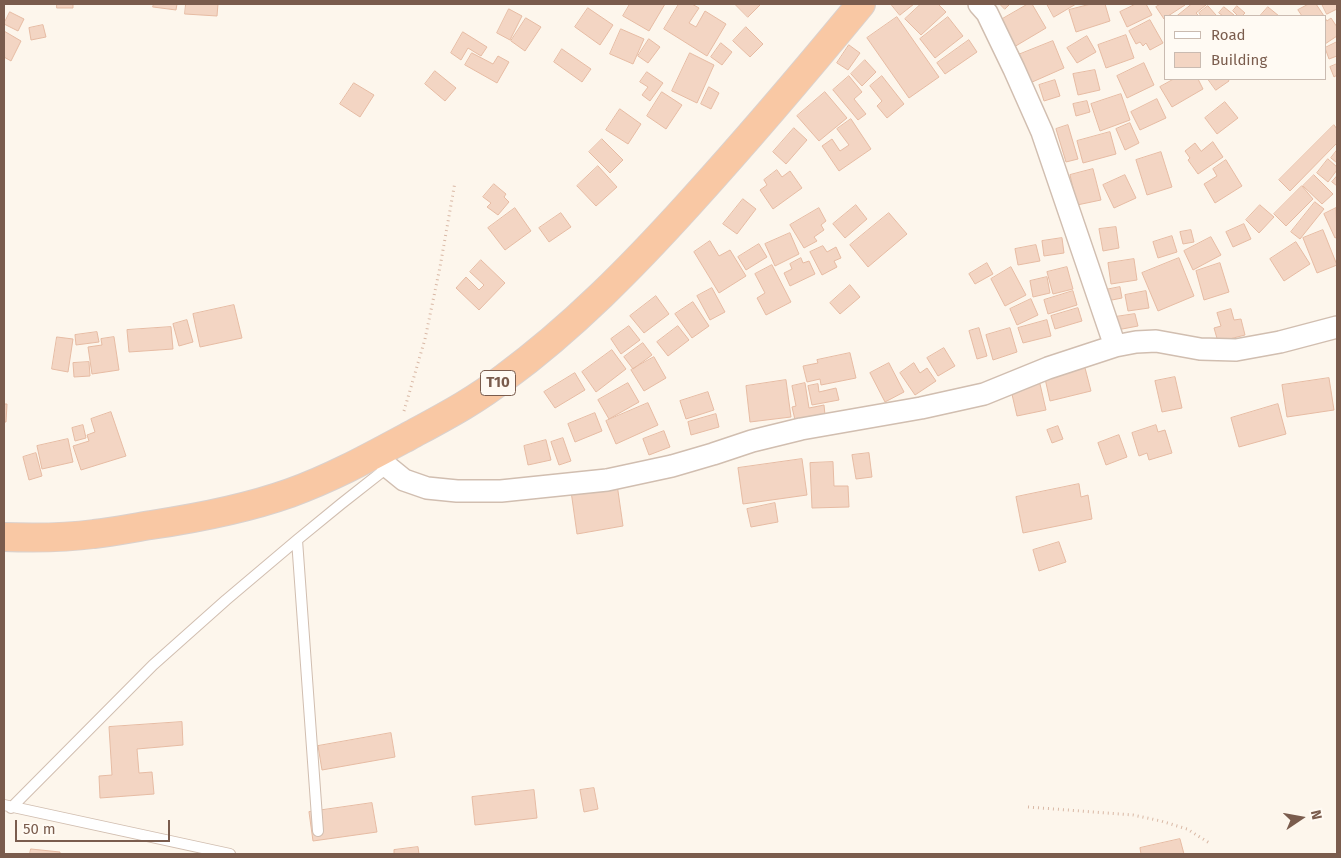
<!DOCTYPE html>
<html>
<head>
<meta charset="utf-8">
<style>
	body { margin:0 }
	#map { position:relative; width:1341px; height:858px; overflow:hidden; background:#fdf6ec; font-family:"Fira Sans",sans-serif }
	canvas { display:block }
	.frame { position:absolute; inset:0; border:5px solid #7a5c4d; pointer-events:none }
	.legend { position:absolute; left:1164px; top:15px; width:162px; height:65px; box-sizing:border-box; background:#fffaf3; border:1px solid #cabbb1; margin:0; padding:6px 9px; list-style:none; font-size:15px; color:#7a5c4d }
	.legend li { display:flex; align-items:center; gap:10px; height:25px }
	.legend b { width:25px; border:1px solid #cabbb1 }
	.north { position:absolute; left:1276px; top:793px; width:50px; height:50px; -webkit-text-stroke:4px #fffaf3; paint-order:stroke; rotate:78deg; font-size:14px; font-weight:700; line-height:20px; text-align:center; color:#7a5c4d }
	.north::after { content:''; display:block; margin:auto; width:18px; height:22px; background:#7a5c4d; clip-path:polygon(50% 0,100% 100%,50% 72%,0 100%) }
	.scale { position:absolute; left:15px; top:820px; width:155px; height:22px; box-sizing:border-box; border:2px solid #7a5c4d; border-top:0; padding-left:6px; font-size:15px; line-height:18px; white-space:nowrap; color:#7a5c4d; -webkit-text-stroke:4px #fffaf3; paint-order:stroke }
</style>
</head>
<body>
<div id="map">
<canvas width="1341" height="858"></canvas>
<div class="frame"></div>
<ul class="legend">
<li><b style="height:6px;background:#fff"></b>Road</li>
<li><b style="height:14px;background:#f3d5c3"></b>Building</li>
</ul>
<div class="north">N</div>
<div class="scale">50 m</div>
</div>
<script>
const g = document.querySelector('canvas').getContext('2d');
g.lineJoin = 'round';
function fillPath(path, color) {
  g.fillStyle = color;
  g.fill(path, 'evenodd');
}
function trace(path, color, width, dash) {
  g.strokeStyle = color;
  g.lineWidth = width;
  g.lineCap = dash ? 'butt' : 'round';
  g.setLineDash(dash || []);
  g.stroke(path);
}
function label(font, color, halo, rows, align = 'center') {
  g.font = font + ' "Fira Sans",sans-serif';
  g.lineWidth = 5;
  g.setLineDash([]);
  g.textBaseline = 'middle';
  g.strokeStyle = halo;
  g.fillStyle = color;
  for (const [text, x, y, turn = 0] of rows) {
    g.save();
    g.translate(x, y);
    g.rotate((+turn || 0) * Math.PI / 180);
    g.textAlign = isNaN(turn) ? turn : align;
    if (halo) g.strokeText(text, 0, 0);
    g.fillText(text, 0, 0);
    g.restore();
  }
}
const building = new Path2D(`
	M57 4H73V8H57Z
	M154 4H177L176 10 153 7Z
	M186 4H218L217 16 185 14Z
	M630 4H665L649 31 623 16Z
	M679 4H692L699 8 689 23 696 27 705 11 726 24 707 56 664 29Z
	M735 4H761L748 17Z
	M891 4H914L900 15Z
	M921 4H938L946 12 921 35 905 19Z
	M1000 4H1010L1005 9Z
	M1028 4H1032L1046 28 1014 47 999 21Z
	M1047 4H1076L1054 17Z
	M1091 4H1105L1110 21 1076 32 1069 10Z
	M1136 4H1146L1152 15 1127 27 1120 12Z
	M1161 4H1184L1185 5 1168 16H1165L1164 19 1156 7Z
	M1192 4H1205L1206 5 1196 13 1199 16H1177Z
	M1309 4H1316L1324 16H1302L1298 10Z
	M1322 4H1337V9L1327 14Z
	M1208 6 1216 15 1214 16H1201L1199 13Z
	M1237 6 1245 13 1242 16H1238L1233 11Z
	M1224 7 1234 15 1233 16H1223L1219 13Z
	M1268 7 1279 16H1260Z
	M588 8 613 25 600 45 575 27Z
	M509 9 522 16 510 40 497 33Z
	M10 12 24 19 18 31 4 24Z
	M897 17 939 77 909 98 867 38Z
	M948 17 963 36 935 58 920 39Z
	M526 18 541 27 525 51 511 41Z
	M1325 18 1327 21 1331 18 1337 27V36L1325 44Z
	M1150 20 1163 43 1150 50 1146 43 1143 46 1140 42 1136 44 1129 31Z
	M43 25 46 37 31 40 29 28Z
	M746 27 763 44 750 57 733 41Z
	M621 29 644 39 633 64 610 54Z
	M4 31 21 41 11 61 4 57Z
	M463 32 487 47 481 56 468 48 461 60 451 53Z
	M1126 35 1134 58 1106 68 1098 45Z
	M1087 36 1096 52 1077 63 1067 48Z
	M649 39 660 47 648 63 638 56Z
	M969 40 977 52 945 74 937 63Z
	M1053 41 1064 68 1030 83 1018 55Z
	M1337 42V56L1329 59 1325 48Z
	M721 43 732 52 722 65 711 57Z
	M849 45 860 53 848 70 837 63Z
	M562 49 591 69 582 82 554 62Z
	M472 53 493 64 498 56 509 62 497 83 465 65Z
	M690 53 714 65 697 103 672 91Z
	M865 60 876 72 862 86 851 74Z
	M1144 63 1154 85 1127 98 1117 76Z
	M1337 64V75L1334 77 1330 67Z
	M1095 70 1100 90 1078 95 1073 74Z
	M435 71 456 88 445 101 425 84Z
	M647 72 663 83 650 101 642 95 648 87 640 82Z
	M849 76 862 92 854 99 866 114 858 120 833 90Z
	M882 76 904 104 887 118 877 106 882 101 870 86Z
	M1174 79H1198L1203 89 1172 107 1160 87Z
	M1208 79H1228L1229 81 1216 90Z
	M1055 80 1060 96 1044 101 1039 85Z
	M354 83 374 95 360 117 340 104Z
	M709 87 719 93 711 109 701 104Z
	M662 92 682 105 666 129 647 116Z
	M825 92 847 118 819 141 797 116Z
	M1121 94 1130 120 1100 131 1091 104Z
	M1157 99 1166 118 1140 130 1131 112Z
	M1087 101 1090 112 1076 116 1073 104Z
	M1225 102 1238 118 1217 134 1205 118Z
	M620 109 641 124 628 144 606 130Z
	M851 119 871 149 839 171 822 146 832 139 840 151 849 145 837 129Z
	M1130 123 1139 143 1125 150 1116 129Z
	M1068 125 1078 159 1066 162 1056 129Z
	M1334 125 1337 129V143L1290 191 1279 180Z
	M794 128 807 140 786 164 773 152Z
	M1110 132 1116 154 1083 163 1077 141Z
	M602 139 623 160 610 173 589 152Z
	M1213 142 1223 157 1198 174 1188 160 1190 158 1185 151 1195 143 1201 151Z
	M1337 150V163L1331 158Z
	M1161 152 1172 187 1147 195 1136 160Z
	M1328 159 1337 167V170L1328 182 1317 173Z
	M1226 160 1242 186 1215 203 1204 184 1217 176 1213 169Z
	M598 166 617 187 596 206 577 186Z
	M1093 169 1101 200 1077 205 1070 175Z
	M777 170 782 177 790 171 802 188 773 209 760 190 767 185 764 180Z
	M1125 175 1136 198 1114 208 1103 185Z
	M1314 175 1333 194 1322 204 1303 186Z
	M1337 176V186L1332 182Z
	M494 184 506 194 504 197 509 202 498 215 487 207 491 203 483 197Z
	M1302 186 1313 199 1286 226 1274 214Z
	M743 199 756 209 737 234 723 224Z
	M1315 202 1324 209 1300 239 1291 232Z
	M856 205 867 219 845 238 833 224Z
	M1260 205 1274 217 1259 233 1246 220Z
	M515 208 531 231 505 250 488 228Z
	M819 208 826 221 821 225 824 230 814 237 817 241 804 248 790 225Z
	M1336 208 1337 237 1335 238 1324 214Z
	M561 213 571 227 549 242 539 228Z
	M889 213 907 234 868 267 850 245Z
	M1244 224 1251 239 1233 247 1226 232Z
	M1116 227 1119 248 1103 251 1099 229Z
	M1191 230 1194 242 1183 244 1180 232Z
	M1323 230 1337 265 1317 273 1303 238Z
	M790 233 799 254 775 266 765 244Z
	M1172 236 1177 252 1158 258 1153 242Z
	M1211 237 1221 255 1193 270 1184 251Z
	M1062 238 1064 253 1044 256 1042 241Z
	M710 241 719 256 730 250 746 276 719 293 694 252Z
	M1296 242 1310 264 1284 281 1270 259Z
	M759 244 767 257 746 270 738 257Z
	M1036 245 1040 261 1018 265 1015 249Z
	M823 246 827 252 836 247 841 258 834 261 837 267 822 275 810 252Z
	M801 258 803 263 809 261 815 274 790 286 784 273 792 269 790 264Z
	M1179 258 1194 296 1158 311 1142 273Z
	M1134 259 1137 280 1111 284 1108 263Z
	M481 260 505 283 479 310 456 288 466 277 479 290 484 285 470 272Z
	M987 263 993 274 975 284 969 274Z
	M1220 263 1229 292 1204 300 1196 271Z
	M772 265 791 302 766 315 757 298 765 293 755 274Z
	M1011 267 1026 295 1005 306 991 279Z
	M1067 267 1073 289 1053 294 1047 272Z
	M1047 277 1050 293 1033 297 1030 281Z
	M850 285 860 297 840 314 830 303Z
	M1120 287 1122 298 1107 301 1105 290Z
	M712 288 725 312 710 320 697 296Z
	M1073 291 1077 305 1048 314 1044 300Z
	M1146 291 1149 308 1128 311 1125 295Z
	M656 296 669 314 644 333 630 316Z
	M1031 299 1038 315 1017 325 1010 309Z
	M693 302 709 326 692 338 675 314Z
	M234 305 242 338 200 347 193 314Z
	M1078 308 1082 321 1055 329 1051 316Z
	M1231 309 1234 320 1241 319 1245 335 1218 342 1214 328 1221 326 1217 313Z
	M1135 314 1138 326 1117 330 1115 317Z
	M187 320 193 342 179 346 173 324Z
	M1047 320 1051 336 1023 343 1018 328Z
	M629 326 640 340 621 354 611 339Z
	M678 326 689 340 668 356 657 342Z
	M171 327 173 349 129 352 127 330Z
	M979 328 987 356 977 359 969 331Z
	M1010 328 1017 352 993 360 986 335Z
	M97 332 99 342 76 345 75 335Z
	M57 337 73 339 68 372 52 369Z
	M114 337 119 370 92 374 88 347 102 345 101 339Z
	M643 343 652 355 633 369 624 357Z
	M944 348 955 366 938 376 927 358Z
	M612 350 626 369 596 392 582 372Z
	M850 353 856 378 821 385 820 379 807 382 803 366 818 363 817 360Z
	M654 357 666 378 644 391 631 370Z
	M89 362 90 376 74 377 73 363Z
	M889 363 904 392 885 402 870 373Z
	M914 363 920 373 927 368 936 381 915 395 900 373Z
	M1084 364 1091 391 1050 401 1044 374Z
	M575 373 585 390 555 408 544 392Z
	M1175 377 1182 408 1162 412 1155 381Z
	M1329 378 1334 410 1287 417 1282 385Z
	M786 380 791 417 750 422 746 386Z
	M628 383 639 402 609 419 598 400Z
	M805 383 809 408 824 405 825 415 795 420 792 407 796 406 792 386Z
	M818 384 819 392 836 388 839 400 812 405 808 386Z
	M1040 384 1046 410 1017 416 1011 390Z
	M708 392 714 410 686 419 680 401Z
	M648 403 658 425 616 444 606 421Z
	M4 404H7L6 422H4Z
	M1278 404 1286 434 1239 447 1231 418Z
	M111 412 126 456 81 470 73 446 89 441 87 435 95 432 91 419Z
	M595 413 602 431 575 442 568 424Z
	M716 414 719 427 691 435 688 422Z
	M83 425 86 438 75 441 72 428Z
	M1156 425 1158 432 1165 430 1172 453 1149 460 1147 453 1139 456 1132 433Z
	M1058 426 1063 439 1052 443 1047 430Z
	M664 431 670 447 649 455 643 439Z
	M1119 435 1127 457 1106 465 1098 443Z
	M563 438 571 461 559 465 551 442Z
	M68 439 73 462 42 469 37 446Z
	M546 440 551 460 528 465 524 446Z
	M36 453 42 476 29 480 23 457Z
	M869 453 872 477 856 479 852 455Z
	M802 459 807 495 743 504 738 468Z
	M833 462 834 486H848L849 507 812 508 810 463Z
	M617 484 623 526 577 534 571 491Z
	M1079 484 1081 497 1088 495 1092 519 1023 533 1016 497Z
	M775 503 778 522 751 527 747 509Z
	M1059 542 1066 562 1039 571 1033 550Z
	M182 722 183 745 137 749 139 773 152 772 154 794 100 798 99 776 112 775 109 727Z
	M391 733 395 757 322 770 318 746Z
	M594 788 598 809 584 812 580 790Z
	M534 790 537 818 475 825 472 797Z
	M372 803 377 832 313 841 309 812Z
	M1180 839 1184 854H1141L1140 848Z
	M418 847 419 854H394V850Z
	M31 849 60 852V854H30Z`);
fillPath(building, '#f3d5c3');
trace(building, '#e6bba3', 1);
const service = new Path2D(`
	M297 540 318 831
	M4 805 230 854
	M11 808 153 665 226 600 297 540 341 504 388 467`);
const minor = new Path2D(`
	M979 4 987 13 1014 69 1042 132 1115 346
	M378 453 388 467 404 480 427 488 457 491H501L607 480 672 466 713 454 752 441 801 429 921 408 984 394 1048 368 1115 346 1136 342 1156 341 1200 349 1236 350 1280 342 1337 327`);
const trunk = new Path2D(`
	M4 537C34 538 64 538 94 534 113 532 132 528 151 525 198 518 245 509 290 493 332 478 370 457 409 436 442 418 475 401 504 378 572 328 632 267 689 204 748 139 805 72 861 4`);
trace(service, '#d1beb0', 12);
trace(minor, '#d1beb0', 24);
trace(trunk, '#dad1cd', 30);
trace(new Path2D(`
	M404 411 425 339 440 267 455 182
	M1028 807 1133 815 1161 821 1187 829 1211 844`), '#d9b8a5', 3, [1, 4]);
trace(service, '#fff', 10);
trace(minor, '#fff', 21);
trace(trunk, '#f9c8a4', 28);
for (const [x, y, w] of [
	[498,383,35]
]) {
  const box = new Path2D();
  box.roundRect(x - w / 2, y - 12.5, w, 25, 4);
  g.fillStyle = '#fffaf3';
  g.fill(box);
  trace(box, '#7a5c4d', 1);
}
label('bold 15px', '#7a5c4d', null, [
	["T10",498,383]
]);
</script>
</body>
</html>
